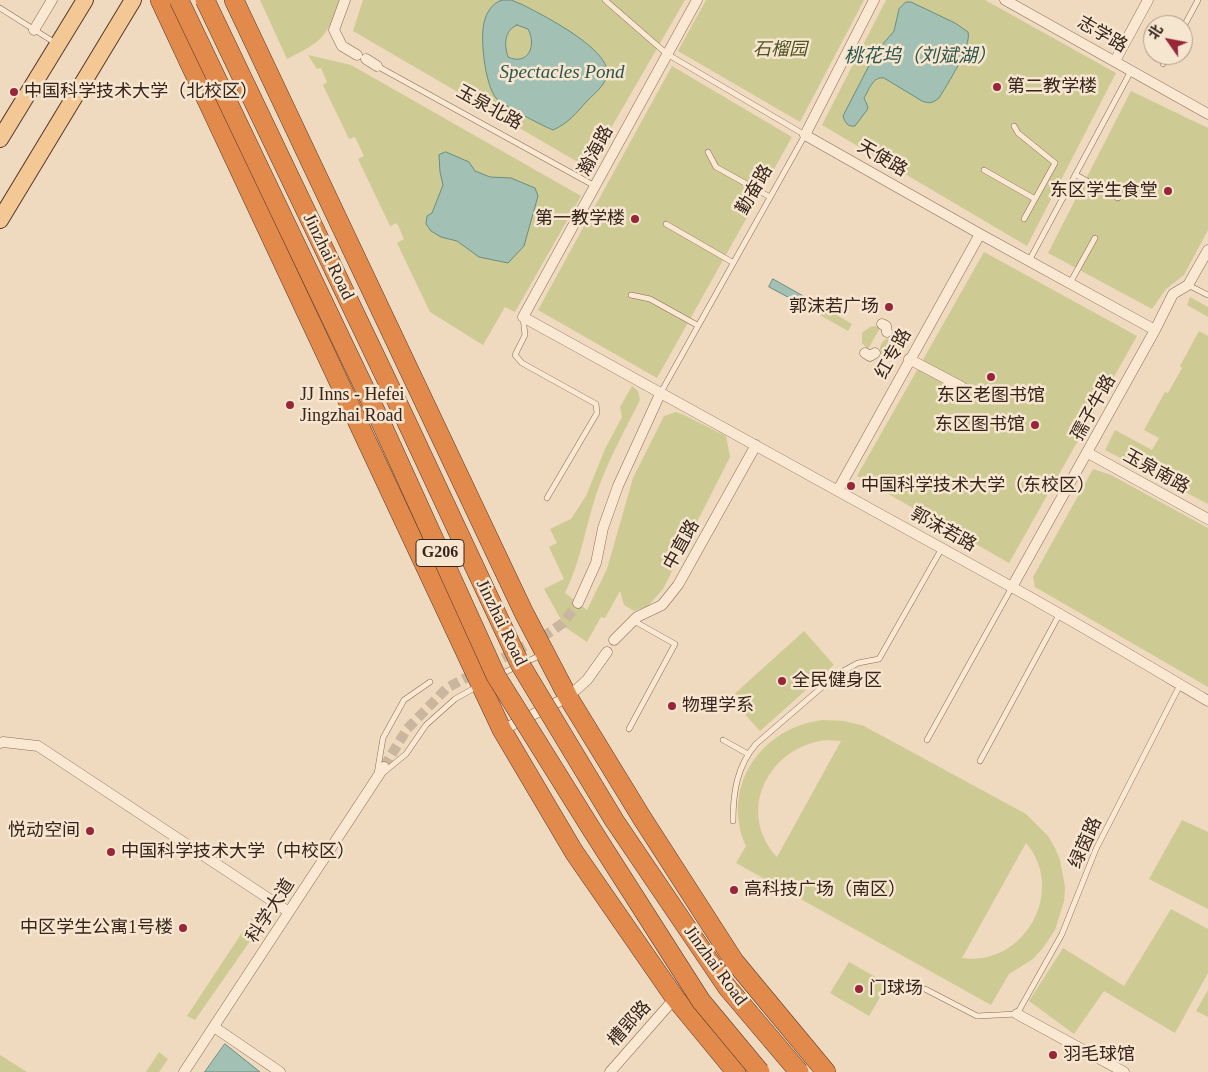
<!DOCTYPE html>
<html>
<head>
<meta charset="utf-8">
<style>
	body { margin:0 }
	#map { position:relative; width:1208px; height:1072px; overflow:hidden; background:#efd9bf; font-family:"Times New Roman","Noto Sans SC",serif }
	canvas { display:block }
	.north { position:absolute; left:1143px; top:15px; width:50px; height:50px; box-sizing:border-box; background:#f6e5cf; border:1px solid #aa9887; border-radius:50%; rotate:303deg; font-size:14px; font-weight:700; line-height:20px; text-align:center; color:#37251c }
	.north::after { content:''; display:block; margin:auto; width:18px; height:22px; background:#982538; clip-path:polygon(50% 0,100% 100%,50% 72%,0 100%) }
</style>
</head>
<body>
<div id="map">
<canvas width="1208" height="1072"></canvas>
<div class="north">北</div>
</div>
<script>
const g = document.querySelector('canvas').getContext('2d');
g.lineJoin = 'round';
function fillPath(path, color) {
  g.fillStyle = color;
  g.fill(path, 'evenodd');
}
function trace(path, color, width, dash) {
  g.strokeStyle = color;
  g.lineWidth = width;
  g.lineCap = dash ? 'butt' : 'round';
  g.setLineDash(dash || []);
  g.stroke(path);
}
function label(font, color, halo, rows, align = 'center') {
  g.font = font + ' "Times New Roman","Noto Sans SC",serif';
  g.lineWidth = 5;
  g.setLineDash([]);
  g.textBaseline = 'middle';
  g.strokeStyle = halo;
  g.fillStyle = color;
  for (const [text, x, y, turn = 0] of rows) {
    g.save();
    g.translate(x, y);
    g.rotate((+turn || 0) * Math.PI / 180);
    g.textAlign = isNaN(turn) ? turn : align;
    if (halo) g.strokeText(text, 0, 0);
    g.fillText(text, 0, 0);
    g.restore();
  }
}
fillPath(new Path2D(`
	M260 0H340C327 37 323 41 287 59Z
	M363 0H685L588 168 353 31Z
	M706 0H864L800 122 678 51Z
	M886 0H985L1116 73 1027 246 822 125Z
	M308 55 351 65 581 196 515 312 505 307 483 345 430 312 397 243 404 239 397 223 390 226 358 159 364 156 355 137 349 139 323 85 327 82 321 68 317 69Z
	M672 66 792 137 657 378 538 310Z
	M1131 91 1208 128V230L1184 275 1166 289 1152 309 1048 253Z
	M984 252 1137 336 1009 563 857 476Z
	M1190 297 1208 307V317L1187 305Z
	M820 305 852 324 848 331 816 313Z
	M875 326 880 328 868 349 862 343V333L870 327Z
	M1199 331 1208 336V504L1105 450 1115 430 1152 450 1159 438 1144 430 1165 392 1168 393 1182 368 1180 366Z
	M880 349a11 11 0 1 1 22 0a11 11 0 1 1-22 0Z
	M632 386 638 391 640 400C624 432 606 464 595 498 585 530 580 563 565 593L587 610 607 569 633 478 664 416 676 412 684 415 726 436 730 457 663 589 648 606 634 611 624 605 620 591 605 618 601 617 587 642 565 627 544 589 564 579 549 547 557 543 550 529 571 519 586 496 605 449 622 417 620 407Z
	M1093 469 1111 475 1208 528V687L1035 587 1033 577Z
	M804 631 834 665 760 731 730 698Z
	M823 720 844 721 864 726 1026 814 1048 836 1055 848 1060 860 1065 887 1064 901 1055 930 1043 948 1033 959 1009 974 991 1005 736 863 746 846C720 787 761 727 823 720ZM827 740 841 741 777 857C735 811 769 746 827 740ZM1026 843C1067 891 1024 967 962 958Z
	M1182 820 1208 832V909L1149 879Z
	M1171 909 1208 929V973L1175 1033 1104 991 1074 1034 1029 1001 1063 948 1124 986Z
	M255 913 264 921 195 1020 187 1016Z
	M849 962 888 984 869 1016 830 993Z
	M1208 990V1017L1196 1011Z
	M159 1052 168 1059 159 1072H146Z
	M0 1055 27 1072H0Z`), '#cdcb93');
const water = new Path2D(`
	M502 0H511L521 4C541 14 613 50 607 76 605 85 594 94 588 100 576 113 569 123 553 130 541 125 504 106 496 98 485 85 479 35 485 19 488 10 493 3 502 0ZM517 25 528 29C537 46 528 66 508 57 504 44 504 31 517 25Z
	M906 2H911L955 23 968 32C972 46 947 85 939 98 933 103 929 104 922 101L884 78C873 76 869 90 864 98L868 107 867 110 855 126C848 127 845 123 843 116L876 52 894 31 899 9Z
	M446 152 469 162 475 171 490 177 511 178 535 188 538 196 524 246 508 263 479 257 457 241 441 237 431 231 426 224 427 216 432 213 443 185 440 172 439 155Z
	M773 279 805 297 801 304 769 287Z
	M225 1044 260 1072H205Z`);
fillPath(water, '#a2c0b3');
trace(water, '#698e80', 1);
trace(new Path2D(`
	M384 767 407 729 447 688 544 636 563 623 578 603`), '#cab59e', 10, [10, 5]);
const lane = new Path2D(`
	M605 0 667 54 805 135 660 394
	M0 8 57 44
	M1183 28 1198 0
	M1163 64 1168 55
	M377 66 595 186
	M1014 126 1018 133 1055 163 1024 219
	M708 152 716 167 770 197
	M984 170 1035 199
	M1076 175 1118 198
	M666 224 732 262
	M1029 261 1131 71
	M1070 283 1095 238
	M1188 285 1208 295
	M631 295 650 299 697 325
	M523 317 525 335 515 355 522 363 596 404 597 413 547 498
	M499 675 543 654
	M629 729 675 644 634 621
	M723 740 748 754
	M927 740 1012 587
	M980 761 1059 615
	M384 772 406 754 426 725 455 699 478 686
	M377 774 383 738 404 700 430 682
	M733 821C733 792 737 766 756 744L836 675 858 663 879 659 942 548
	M925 989 977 1016 1017 1014 1062 934 1096 849 1180 685`);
const street = new Path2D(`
	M345 0 334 30 342 46 357 55
	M697 0 523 317C685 408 848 495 1010 586 1077 623 1142 662 1208 701
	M874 0 805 135 980 234 1155 330
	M1005 0 1208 114
	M34 30 52 0
	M366 59 377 66
	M1115 61 1148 0
	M882 324 886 326 887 332
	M865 353 870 356 875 353
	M909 359 962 387
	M1088 453 1208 519
	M838 490 980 234
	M1012 587 1155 330 1173 294 1188 285 1208 250
	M578 603 596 563 603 528 618 486 660 394
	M614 640 637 617 662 605 678 585 756 445
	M502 730 568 697 587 680 607 652
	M0 743 3 742 38 746 289 912
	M1017 1014 1124 1072
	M214 1027 280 1072
	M184 1072 384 767
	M610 1072 675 998`);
const primary = new Path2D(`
	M0 139 85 0
	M0 220 133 0`);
const highway = new Path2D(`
	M160 0 502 730 574 852 675 998 736 1072
	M234 0 524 613 568 697 642 818 734 961 826 1072`);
trace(lane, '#886a57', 6);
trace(street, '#886a57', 11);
trace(primary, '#55392c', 18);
trace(highway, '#55392c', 20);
trace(lane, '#fae8d2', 5);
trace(street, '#fae8d2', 10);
trace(primary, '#f4c895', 16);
trace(highway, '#e2894c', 19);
const highwayBridge = new Path2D(`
	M179 0 383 427 496 676 592 830 701 1001 760 1072
	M205 0 402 412 520 664 614 820 727 987 799 1072`);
trace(highwayBridge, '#55392c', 20, []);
trace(highwayBridge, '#e2894c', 19);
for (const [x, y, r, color] of [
	[997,87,5,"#982538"],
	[14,92,5,"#982538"],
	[1168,191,5,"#982538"],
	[635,219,5,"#982538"],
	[889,307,5,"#982538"],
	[991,377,5,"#982538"],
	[290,405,5,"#982538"],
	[1035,425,5,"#982538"],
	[851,486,5,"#982538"],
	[782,681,5,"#982538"],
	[672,706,5,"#982538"],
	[90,831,5,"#982538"],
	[111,852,5,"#982538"],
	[734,890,5,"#982538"],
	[183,928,5,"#982538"],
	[859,989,5,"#982538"],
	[1053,1055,5,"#982538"]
]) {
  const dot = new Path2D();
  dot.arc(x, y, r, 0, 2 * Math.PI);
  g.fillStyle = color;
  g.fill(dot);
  trace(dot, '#f6e5cf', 2);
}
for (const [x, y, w] of [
	[440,553,48]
]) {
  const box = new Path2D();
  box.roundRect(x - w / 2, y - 13.5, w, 27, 4);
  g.fillStyle = '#f6e5cf';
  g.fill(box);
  trace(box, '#37251c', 1);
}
label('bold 16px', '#37251c', null, [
	["G206",440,553]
]);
label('18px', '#37251c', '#f6e5cf', [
	["志学路",1102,35,30],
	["玉泉北路",489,108,29],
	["瀚海路",596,151,-62],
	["天使路",882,159,30],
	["勤奋路",755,190,-60],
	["Jinzhai Road",328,257,64],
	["红专路",894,354,-61],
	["孺子牛路",1094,408,-61],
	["玉泉南路",1156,472,29],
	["郭沫若路",943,530,29],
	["中直路",682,545,-61],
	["Jinzhai Road",501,623,64],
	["绿茵路",1086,843,-66],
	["科学大道",271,911,-57],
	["Jinzhai Road",715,966,54],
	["槽郢路",630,1024,-48]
]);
label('italic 18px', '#4f5422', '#f6e5cf', [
	["石榴园",780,50]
]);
label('18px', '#37251c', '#f6e5cf', [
	["第二教学楼",1007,87],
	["中国科学技术大学（北校区）",24,92],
	["东区学生食堂",1158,191,"right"],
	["第一教学楼",625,219,"right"],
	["郭沫若广场",879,307,"right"],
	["JJ Inns - Hefei",300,395],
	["Jingzhai Road",300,416],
	["东区老图书馆",991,396,"center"],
	["东区图书馆",1025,425,"right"],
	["中国科学技术大学（东校区）",861,486],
	["全民健身区",792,681],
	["物理学系",682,706],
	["悦动空间",80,831,"right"],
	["中国科学技术大学（中校区）",121,852],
	["高科技广场（南区）",744,890],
	["中区学生公寓1号楼",173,928,"right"],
	["门球场",869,989],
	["羽毛球馆",1063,1055]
], 'left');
label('italic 19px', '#2b574e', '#f6e5cf', [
	["桃花坞（刘斌湖）",920,57],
	["Spectacles Pond",562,73]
]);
</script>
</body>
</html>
